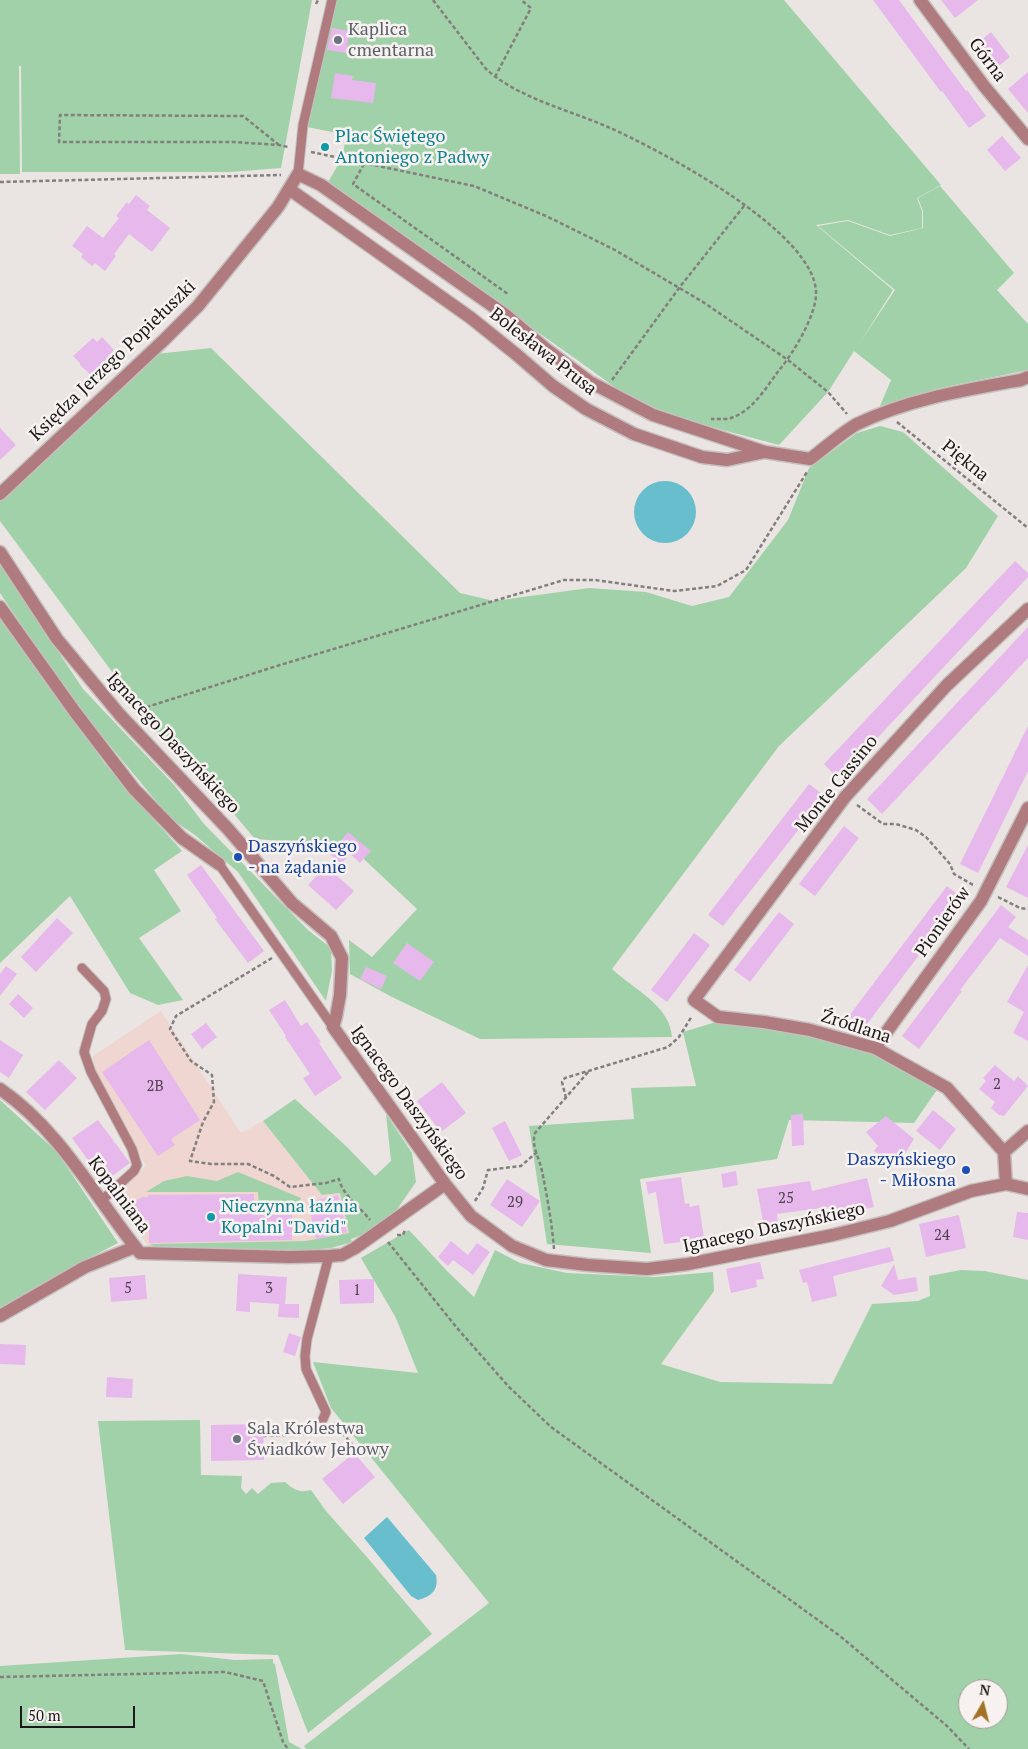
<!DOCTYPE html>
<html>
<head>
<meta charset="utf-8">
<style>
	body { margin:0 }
	#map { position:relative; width:1028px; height:1749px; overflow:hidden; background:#eae5e2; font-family:"PT Serif",serif }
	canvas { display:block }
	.north { position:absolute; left:958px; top:1679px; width:50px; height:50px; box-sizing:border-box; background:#f7f2f0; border:1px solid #9f9b9a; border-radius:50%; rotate:8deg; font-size:14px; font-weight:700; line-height:20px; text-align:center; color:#1b1919 }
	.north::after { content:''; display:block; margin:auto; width:18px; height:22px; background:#a37227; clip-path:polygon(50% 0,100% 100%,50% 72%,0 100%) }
	.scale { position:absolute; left:20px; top:1706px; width:115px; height:22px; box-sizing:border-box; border:2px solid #1b1919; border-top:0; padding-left:6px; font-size:15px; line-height:18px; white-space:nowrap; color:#1b1919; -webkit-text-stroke:4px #f7f2f0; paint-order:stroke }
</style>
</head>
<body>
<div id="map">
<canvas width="1028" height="1749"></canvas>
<div class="north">N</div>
<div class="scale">50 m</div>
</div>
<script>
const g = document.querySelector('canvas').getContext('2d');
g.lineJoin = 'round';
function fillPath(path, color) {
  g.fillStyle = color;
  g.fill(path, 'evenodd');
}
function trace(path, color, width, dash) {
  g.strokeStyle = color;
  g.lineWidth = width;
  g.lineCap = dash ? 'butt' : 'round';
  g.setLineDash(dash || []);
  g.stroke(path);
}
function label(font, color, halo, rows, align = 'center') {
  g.font = font + ' "PT Serif",serif';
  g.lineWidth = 5;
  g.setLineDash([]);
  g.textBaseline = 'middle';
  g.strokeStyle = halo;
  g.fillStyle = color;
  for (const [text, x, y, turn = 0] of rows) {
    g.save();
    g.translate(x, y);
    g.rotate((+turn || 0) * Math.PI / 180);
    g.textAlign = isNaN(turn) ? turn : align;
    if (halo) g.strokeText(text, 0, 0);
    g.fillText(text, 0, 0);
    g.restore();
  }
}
fillPath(new Path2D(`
	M161 1011 241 1133 263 1121 322 1195 340 1193 351 1239 303 1245 148 1246 114 1196 146 1166 93 1067V1056Z`), '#efd6d0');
fillPath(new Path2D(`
	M0 0H312L281 168 230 172H22L21 66H19L20 174H0Z
	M326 0H784L941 185 917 198 922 211V228L890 235 848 220 816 225 893 290 861 341 895 290 818 226 848 221 890 236 923 228V211L918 198 940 186 1014 273 997 290 1028 324V370L940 388 880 406 891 380 854 351 828 392 779 445 704 425 652 407 619 390 328 182 341 160 347 135 307 127Z
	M211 348 460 593 494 601 589 588 646 592 692 606 729 597 788 520 809 468 857 433 880 426 903 432 998 516 966 568 779 746 612 969C633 989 670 1005 672 1037L480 1039 392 997 350 974 349 940 372 957 417 909 350 846 255 839 223 801 162 739 0 521V501L156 354Z
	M0 564 83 689 175 786 204 824 308 930 331 948 332 971 326 1001 238 872 195 835 171 819 73 701 0 593Z
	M0 615 105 764 182 851 154 870 181 911 139 938 183 1000 158 1005 130 993 70 896 0 963Z
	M716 1022 778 1030 858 1044 939 1087 914 1123 789 1120 777 1159 640 1179 651 1253 547 1244 529 1126 634 1119 631 1088 696 1086 683 1032Z
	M295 1099 347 1147 375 1176 391 1161 386 1114 412 1153 416 1182 391 1218 362 1235 351 1239 352 1242 331 1248 299 1251 157 1248 150 1244 306 1241 349 1233 340 1193 322 1195 263 1121Z
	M0 1100 57 1152 118 1243 89 1258 0 1310Z
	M238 1172 301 1198 297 1209 259 1211 258 1192H146L164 1181 187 1176 217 1181Z
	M409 1230 447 1271 474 1297 495 1250 520 1263 567 1273 655 1277 713 1272 714 1291 661 1364 720 1382 832 1384 872 1304 918 1301 930 1296 929 1276 961 1270 985 1271 1028 1280V1749H306L304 1746 489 1603 331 1408 313 1362 418 1373 396 1318 361 1258ZM968 1689H998V1719H968Z
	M200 1420 201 1475 242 1476 241 1488 246 1494 252 1488 258 1494 271 1483 285 1482C294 1490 299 1493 311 1490L326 1511 366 1556 432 1634 308 1733 278 1655 125 1650 98 1421Z
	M181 1654 235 1660 273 1659V1663L275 1664 289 1742 302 1749H0V1666Z`), '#a1d1a8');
fillPath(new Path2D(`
	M634 512a31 31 0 1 1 62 0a31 31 0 1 1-62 0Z
	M387 1517 436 1575C439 1590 432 1596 418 1600L411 1596 364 1538Z`), '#69bece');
fillPath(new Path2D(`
	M873 0H899L966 91 967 90 986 116 969 128 942 91 941 92Z
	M941 0H978L955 18Z
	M332 28 350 31 346 53 327 50Z
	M991 32 1010 57 995 69 975 45Z
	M1028 72V113L1008 89Z
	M335 73 353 76 352 80 376 83 373 103 331 98Z
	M1002 136 1021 158 1005 171 987 150Z
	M136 195 150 206 147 210 170 228 152 252 129 234 114 254 116 256 105 271 95 263 92 266 81 257 83 254 72 246 87 226 103 238 119 218 116 216 127 202 129 204Z
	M102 337 114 350 109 355 111 358 92 376 80 365V363L73 356 93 338 97 342Z
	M0 428 16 445 0 460Z
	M1015 561 1028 573V577L839 779 824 764Z
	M1028 627V658L882 814 867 799Z
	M1028 726V771L978 873 960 864Z
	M809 784 825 796 723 926 708 915Z
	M844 826 859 838 815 896 799 884Z
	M348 832 371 851 360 863 350 854 341 864 330 854Z
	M1028 845V898L1006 887Z
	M201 865 264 951 248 963 215 919 217 918 187 875Z
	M326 866 354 891 336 910 308 885Z
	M947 886 962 898 864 1028 849 1016Z
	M1001 905 1016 917 1008 927 1028 940V956L1000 938 960 990 962 991 919 1049 902 1036Z
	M779 912 794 924 750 982 734 970Z
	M57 918 73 933 36 972 21 957Z
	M694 933 710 945 667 1002 651 990Z
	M407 943 434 962 420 981 393 963Z
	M1028 965V1041L1013 1033 1024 1012 1007 1002Z
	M6 966 17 974 0 996V974Z
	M366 967 387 976 381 989 360 979Z
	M18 994 33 1008 24 1018 9 1004Z
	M285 1000 301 1026 307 1022 321 1042 319 1043 342 1078 315 1096 303 1078 310 1074 285 1037 286 1036 269 1010Z
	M206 1023 217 1037 202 1049 191 1034Z
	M0 1040 23 1055 9 1078 0 1072Z
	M149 1040 200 1120 171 1139 175 1145 158 1156 102 1072Z
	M59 1060 77 1078 45 1110 26 1092Z
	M995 1065 1014 1081 1018 1076 1028 1086 1004 1116 999 1115 991 1108 995 1102 979 1089 986 1081 983 1078Z
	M442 1082 466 1113 441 1132 417 1101Z
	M933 1110 956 1129 940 1150 916 1131Z
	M803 1114 804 1145 792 1146 791 1115Z
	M886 1116 914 1139 897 1166 874 1151 878 1146 866 1132Z
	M98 1120 130 1163 104 1182 72 1138Z
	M505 1121 522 1155 509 1161 492 1128Z
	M736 1171 738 1185 723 1188 721 1174Z
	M681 1177 685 1204 689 1203 690 1207 699 1205 704 1238 691 1240V1241L664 1244 656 1192 648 1194 646 1182Z
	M867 1178 874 1207 839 1216 836 1206 777 1214 778 1225 764 1227 757 1189 810 1181 812 1191Z
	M507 1179 540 1201 522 1227 490 1205Z
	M254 1194V1215H292V1240L149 1243V1220H132L125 1209 142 1197H148V1195Z
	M338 1195 347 1232 316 1239 308 1202Z
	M1017 1212 1028 1213V1240L1013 1237Z
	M959 1215 966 1248 926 1257 919 1224Z
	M451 1241 468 1255 477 1243 490 1252 473 1275 453 1260 448 1266 438 1257Z
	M890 1247 894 1261 833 1276 837 1296 812 1302 807 1282 803 1283 799 1270Z
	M760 1262 764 1279 756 1280 757 1287 731 1293 726 1269Z
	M894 1264 898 1280 916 1277 918 1291 894 1295 881 1286Z
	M238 1274 287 1277 285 1304H299V1318L278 1317 279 1304 250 1302V1312L236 1311Z
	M145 1275 147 1299 111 1302 109 1278Z
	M374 1279V1303L340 1304 339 1280Z
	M289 1333 301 1337 295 1356 283 1352Z
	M0 1344 26 1345 25 1365 0 1364Z
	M107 1377 133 1379 132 1398 106 1397Z
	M263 1424 264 1460 211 1461V1425Z
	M354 1453 375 1477 343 1504 322 1479Z`), '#e7b8eb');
const lane = new Path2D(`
	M298 174 303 125 332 0
	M219 864 333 1027
	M82 968 104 991 106 999 102 1011 92 1024 84 1052 91 1072 132 1149 137 1165 134 1171 102 1200
	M323 1419 326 1412 306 1369 305 1356 307 1339 329 1256`);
const street = new Path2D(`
	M920 0 984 86 1028 139
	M289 189 471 318 517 355 553 386 586 409 634 434 702 457 727 460 765 452 810 459C825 448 841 433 857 424 909 399 965 390 1021 380L1028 377
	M0 494 164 340 198 306 278 207 298 174 321 185 507 316 546 349 590 382 653 415 765 452
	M0 552 57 639 120 715 228 829 292 903 331 936 342 958 340 995 336 1017 333 1027 445 1184 471 1216 512 1246 546 1260 588 1265 647 1269 688 1264 833 1235 890 1221 971 1191 1006 1184 1028 1189
	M0 607 75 712 134 789 182 838 219 864
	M875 1048 981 901 1028 808
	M0 1089C60 1130 95 1197 140 1253L289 1257 329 1256 342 1255 355 1248 445 1184
	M1004 1152 1028 1131
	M1006 1184 1004 1152 947 1088 875 1048 810 1030 764 1022 718 1017 694 1000 845 797 947 685 1028 609
	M0 1316 85 1267 135 1247`);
trace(lane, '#c5c0be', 11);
trace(street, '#c5c0be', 15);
trace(new Path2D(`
	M433 0 486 69C518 98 569 110 608 127 658 149 819 233 816 295 815 317 794 352 780 369 766 387 751 415 726 419 721 419 716 419 711 419
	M316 4 318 0
	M495 77 531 8 521 0
	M279 145 243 116 60 115 59 142H234L279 145 288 147
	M311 152 474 186 546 216 615 250 703 302 788 360 828 392 847 414
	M364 164 353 184 508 294
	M0 182 281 175
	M612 380 679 288 744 206
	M897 422 1028 528
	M134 711 280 665 564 580H595L674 591 717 586 746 570 807 472
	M857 805 883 824H896L916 830 926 837 950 864 954 874 975 886
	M998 897 1020 908 1028 909
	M272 958 176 1016 170 1029 191 1061 212 1075 214 1102 203 1122 190 1161 211 1164H248L274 1176 290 1187 326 1183 339 1179C343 1196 360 1207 370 1220
	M566 1098 562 1082 565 1078 668 1047 679 1037 692 1016
	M475 1201 483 1188 488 1170 521 1166 537 1152
	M397 1235H403L405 1230
	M388 1242 457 1328 509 1387 551 1427 840 1636 947 1726 969 1749
	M554 1249C552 1223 547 1196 542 1171 539 1157 531 1146 535 1133L589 1071
	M334 1423 356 1449
	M263 1436 310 1434 316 1427
	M0 1677 225 1672 263 1681 283 1742 288 1749`), '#827f7d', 2.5, [4, 2.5]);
trace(lane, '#af7b7f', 9);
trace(street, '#af7b7f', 12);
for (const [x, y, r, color] of [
	[338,40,5,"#6b7280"],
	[325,147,5,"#0f9aa8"],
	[238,857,5,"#1a4fb4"],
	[966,1170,5,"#1a4fb4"],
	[211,1217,5,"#0f9aa8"],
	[237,1439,5,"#6b7280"]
]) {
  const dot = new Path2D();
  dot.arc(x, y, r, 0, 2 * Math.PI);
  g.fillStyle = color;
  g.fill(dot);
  trace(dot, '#f7f2f0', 2);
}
label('15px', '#4e414e', null, [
	["2",997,1085],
	["2B",155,1087],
	["25",786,1199],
	["29",515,1203],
	["24",942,1236],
	["5",128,1289],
	["3",269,1289],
	["1",357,1291]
]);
label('18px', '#5b616d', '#f7f2f0', [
	["Kaplica",348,30],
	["cmentarna",348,51],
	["Sala Królestwa",247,1429],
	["Świadków Jehowy",247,1450]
], 'left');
label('18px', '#1b1919', '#f7f2f0', [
	["Górna",987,60,53],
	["Bolesława Prusa",543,352,38],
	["Księdza Jerzego Popiełuszki",113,361,-44],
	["Piękna",965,461,39],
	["Ignacego Daszyńskiego",173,743,47],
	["Monte Cassino",837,784,-51],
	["Pionierów",943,922,-55],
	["Źródlana",856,1027,18],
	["Ignacego Daszyńskiego",409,1103,54],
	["Kopalniana",119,1195,53],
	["Ignacego Daszyńskiego",774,1228,-12]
]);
label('18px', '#0d838f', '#f7f2f0', [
	["Plac Świętego",335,137],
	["Antoniego z Padwy",335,158],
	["Nieczynna łaźnia",221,1207],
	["Kopalni \"David\"",221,1228]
], 'left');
label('18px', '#164399', '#f7f2f0', [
	["Daszyńskiego",248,847],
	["- na żądanie",248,868],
	["Daszyńskiego",956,1160,"right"],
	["- Miłosna",956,1181,"right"]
], 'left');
</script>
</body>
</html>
